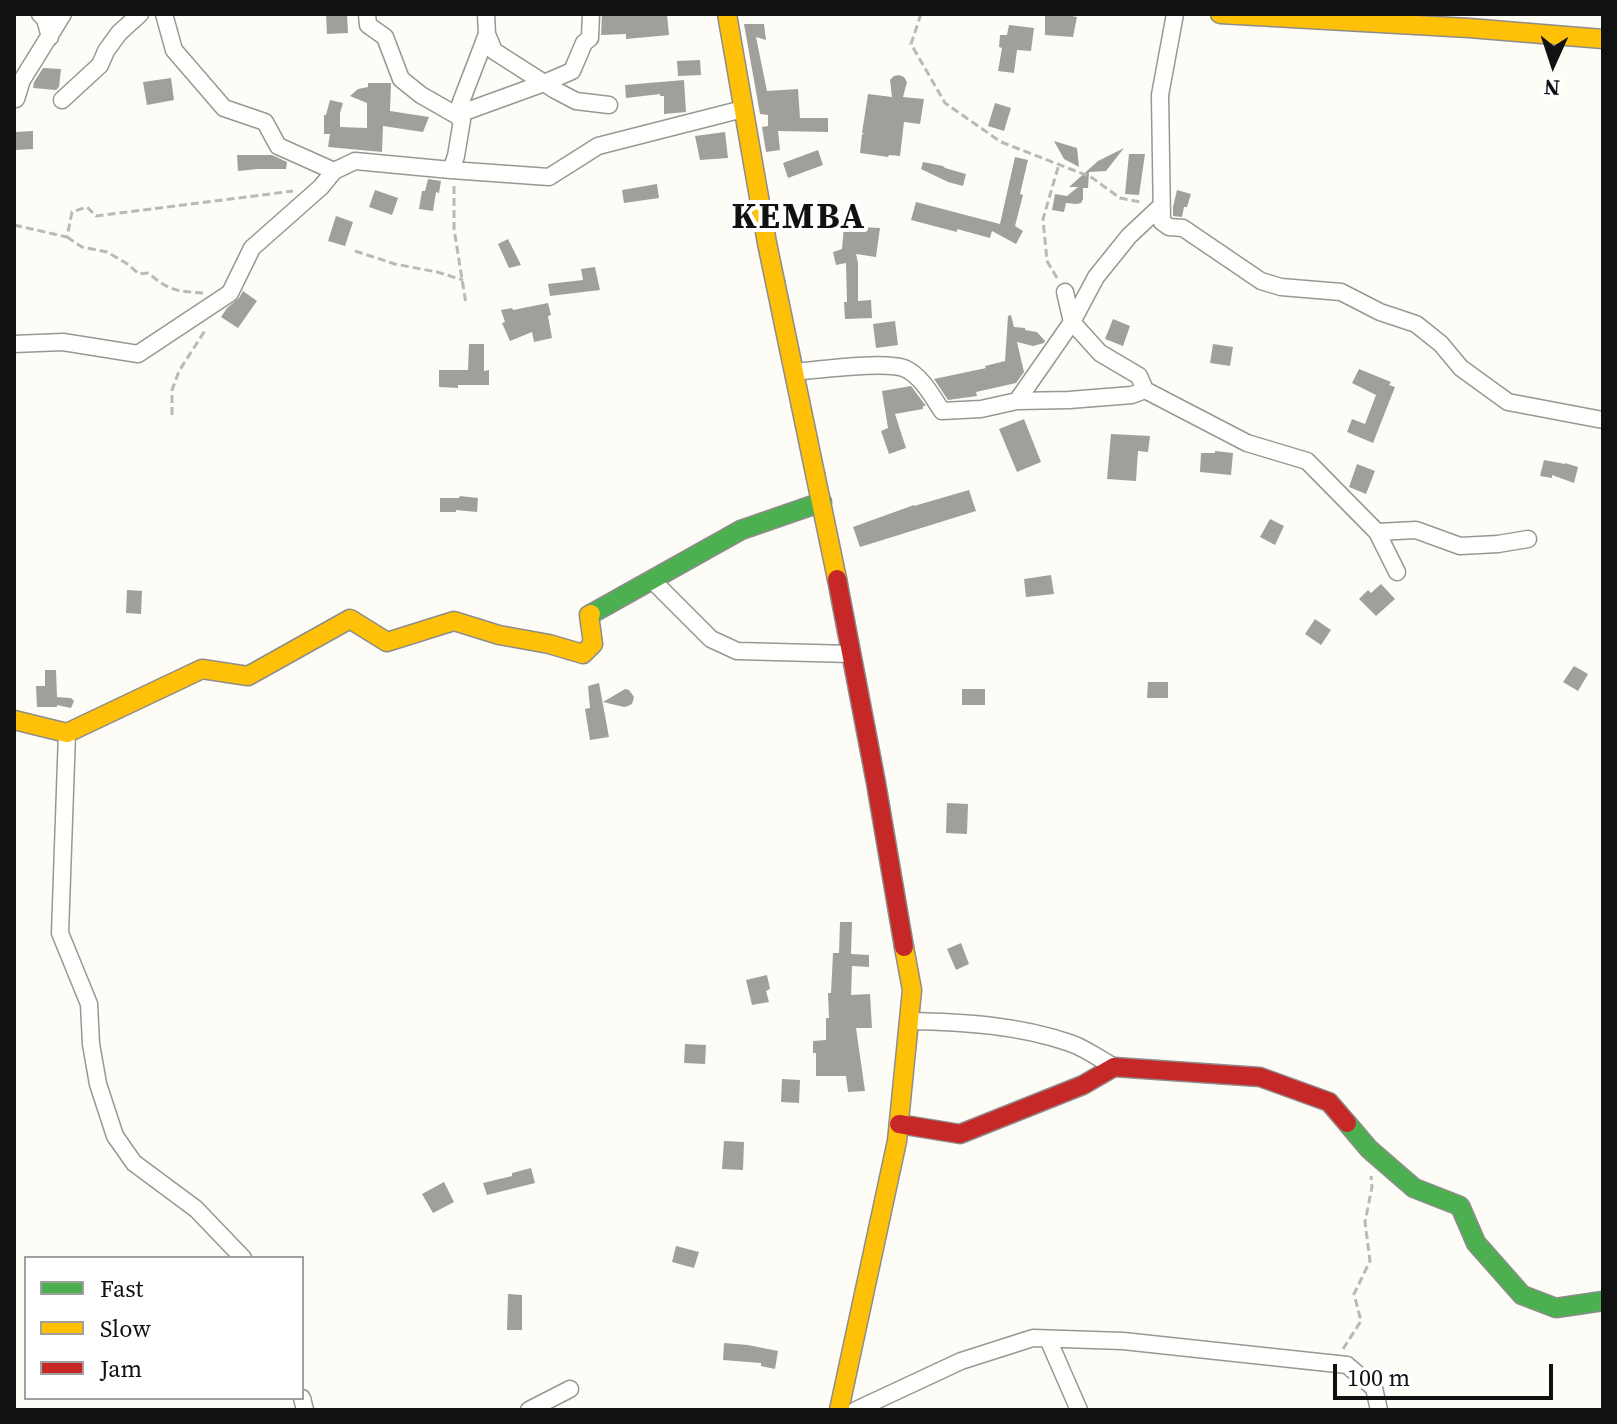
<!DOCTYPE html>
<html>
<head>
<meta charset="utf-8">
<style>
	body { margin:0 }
	#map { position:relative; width:1617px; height:1424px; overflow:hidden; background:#fdfcf7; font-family:"Source Serif 4",serif }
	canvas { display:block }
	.frame { position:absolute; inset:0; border:16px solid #111; pointer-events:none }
	.legend { position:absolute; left:24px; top:1256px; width:280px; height:144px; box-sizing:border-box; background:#fff; border:2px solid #a0a0a0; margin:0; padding:10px 14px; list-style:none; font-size:24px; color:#111 }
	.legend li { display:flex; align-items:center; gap:16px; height:40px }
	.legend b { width:40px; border:2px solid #a0a0a0 }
	.north { position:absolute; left:1513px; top:24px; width:80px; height:80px; -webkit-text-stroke:6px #fff; paint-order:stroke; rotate:183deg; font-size:22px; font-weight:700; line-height:32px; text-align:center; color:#111 }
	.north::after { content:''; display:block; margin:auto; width:28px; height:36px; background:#111; clip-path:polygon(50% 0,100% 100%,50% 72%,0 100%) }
	.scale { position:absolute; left:1333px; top:1364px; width:220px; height:36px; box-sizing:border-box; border:4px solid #111; border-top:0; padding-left:10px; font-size:24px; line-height:28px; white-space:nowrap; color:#111; -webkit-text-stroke:6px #fff; paint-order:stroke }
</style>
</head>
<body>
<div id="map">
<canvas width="1617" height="1424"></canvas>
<div class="frame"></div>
<ul class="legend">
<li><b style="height:10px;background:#4caf50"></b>Fast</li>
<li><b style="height:10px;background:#ffc107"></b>Slow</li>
<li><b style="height:10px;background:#c62828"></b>Jam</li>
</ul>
<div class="north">N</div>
<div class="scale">100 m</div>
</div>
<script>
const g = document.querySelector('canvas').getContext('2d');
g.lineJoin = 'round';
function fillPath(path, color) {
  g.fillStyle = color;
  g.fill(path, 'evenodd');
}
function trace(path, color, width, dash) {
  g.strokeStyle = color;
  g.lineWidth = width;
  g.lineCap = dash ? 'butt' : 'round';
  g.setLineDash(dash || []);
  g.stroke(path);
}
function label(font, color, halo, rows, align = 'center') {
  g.font = font + ' "Source Serif 4",serif';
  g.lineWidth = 8;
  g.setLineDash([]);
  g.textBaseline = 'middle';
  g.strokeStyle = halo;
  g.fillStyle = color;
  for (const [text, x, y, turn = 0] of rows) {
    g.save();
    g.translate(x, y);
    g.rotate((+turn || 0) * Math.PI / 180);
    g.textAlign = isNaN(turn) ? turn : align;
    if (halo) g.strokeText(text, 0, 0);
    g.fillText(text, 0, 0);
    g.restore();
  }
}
fillPath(new Path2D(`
	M326 14H347L348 33 327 34Z
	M602 14H667L669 35 626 39V34L601 35Z
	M1045 14H1060L1077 17 1073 37 1045 35Z
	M744 24H764L766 40 756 37 767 91 798 89 800 118H828V132L778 131 780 150 766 152 762 127 768 126V115L760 114Z
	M1009 25 1034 28 1031 51 1017 50 1014 73 998 71 1002 48 999 47 1000 35H1007Z
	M700 60 701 75 678 76 677 61Z
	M43 68 61 69 59 87 56 90 33 88 34 82Z
	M899 75 904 77 907 82 903 97 924 99 920 124 904 122 900 156 889 155 888 157 860 153 862 134 865 133H862L868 94 892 97 890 80 894 76Z
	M171 78 174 100 147 105 143 82Z
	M684 80 686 112 664 114V96H660V94L626 98 625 85Z
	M368 83H391L390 111 429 117 423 132 383 126 382 152 328 147 330 134H324V115H326L330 100 343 103 340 113V127L367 128V103L350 96 358 89 368 87Z
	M995 103 1011 108 1004 131 988 126Z
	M33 131V149L15 150V132Z
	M725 132 728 158 700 160 695 136Z
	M1054 141 1077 148 1079 167 1064 159Z
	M1124 148 1106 171 1089 172 1088 188H1083V199L1081 203 1076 204 1066 203 1064 212 1052 210 1055 194 1067 196 1078 187H1069L1098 161Z
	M818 150 823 165 788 178 783 163Z
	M1129 154H1145L1139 195 1125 194Z
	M237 155H272L287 162 286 169H258L238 171Z
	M1015 157 1028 160 1020 194 1023 195 1015 226 1023 231 1016 244 992 231 990 238 957 229V232L911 220 916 202 1000 224Z
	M923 162 943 166 945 168 966 174 963 186 948 182 921 169Z
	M428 179 441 181 439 193 436 192 433 211 419 209 422 191H425Z
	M657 184 659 198 624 203 622 190Z
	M375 190 398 198 392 215 369 207Z
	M1177 190 1191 194 1187 207H1184L1182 217 1173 216V207Z
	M336 216 353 222 345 246 328 241Z
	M844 226 880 228 876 257 856 254 858 263V301L871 300 872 318 845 319 844 302H847L846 263 836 265 833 252 842 249Z
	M508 239 521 265 509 268 498 244Z
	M595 267 600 290 550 296 548 284 583 280 581 269Z
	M243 291 257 301 238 328 221 317 227 308 239 298Z
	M548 303 551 315 548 316 552 338 534 342 532 332 510 341 502 323 505 322 501 310 512 308 513 310Z
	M1011 315 1014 327 1025 328V330L1037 332 1045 341 1044 343 1033 346 1017 342 1024 372 1016 383 976 392 977 396 948 400 934 379 986 368 985 366 1005 361 1008 316Z
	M1113 319 1130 326 1123 346 1105 339Z
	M895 321 898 345 876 348 873 324Z
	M469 344H484V371L489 370V385H458V388L439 387V370H468Z
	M1213 344 1233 347 1230 366 1210 363Z
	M1359 369 1391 382 1389 385 1395 387 1373 443 1347 432 1352 419 1365 424 1376 395 1352 383Z
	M911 386 926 406H923V409L895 414 906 448 889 454 881 431 888 428 882 391Z
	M1024 419 1041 462 1017 472 999 429Z
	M1111 434 1150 436 1148 452 1138 451 1136 481 1107 479Z
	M1215 451 1233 453 1231 475 1200 472 1201 453H1215Z
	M1544 460 1565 464V463L1578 467 1574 483 1552 475V478L1540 476Z
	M1357 464 1375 471 1366 494 1349 487Z
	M969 490 976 511 860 547 853 527 914 505V506Z
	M460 496 478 498 477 512 456 510V512H440V498H459Z
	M1270 519 1284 526 1275 545 1260 537Z
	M1051 575 1054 594 1026 597 1024 579Z
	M1381 584 1395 599 1376 616 1359 599 1368 590 1371 593Z
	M127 590 142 591 141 614 126 613Z
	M1315 619 1331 630 1321 645 1305 634Z
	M1574 666 1588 674 1578 691 1563 682Z
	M45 670H56L57 697 71 698 74 701 71 708 57 705V707H37L36 686H45Z
	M1148 682H1168V698H1147Z
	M599 683 609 737 590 740 585 709 590 708 588 686Z
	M625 689 629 690 634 697 632 704 628 706 624 707 603 702Z
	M962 689H985V705H962Z
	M947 803 968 804 967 834 946 833Z
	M840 922H852L851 954 869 955V967L852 966 851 995 870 994 872 1028H856L865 1091 848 1092 846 1076H816V1053H813V1041L826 1040V1018H829L828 993H831L833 953H839Z
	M961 943 969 964 956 970 947 949Z
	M767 975 770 989 766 991 769 1002 752 1005 746 980Z
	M685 1044 706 1045 705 1064 684 1063Z
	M782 1079 800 1080 799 1103 781 1102Z
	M724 1141 744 1142 743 1170 722 1169Z
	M531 1168 535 1183 487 1195 483 1183 512 1176V1173Z
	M444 1182 454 1202 433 1213 422 1194Z
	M676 1246 699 1252 694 1268 672 1262Z
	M508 1294 522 1295V1330H507Z
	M724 1343 748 1345 778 1351 775 1369 761 1366V1363L723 1360Z`), '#a19f9c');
const street = new Path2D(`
	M40 14 45 19 50 37
	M164 14 174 50 224 108 265 122 278 146 334 171
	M367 14 368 25 385 37 401 79 421 95 456 115 544 83 572 71 584 43 590 38 591 14
	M1175 14 1160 95 1162 222 1169 227 1183 228 1261 281 1281 287 1341 292 1380 312 1416 324 1441 344 1461 368 1508 402 1603 420
	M487 34 494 51 555 90 576 101 609 105
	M16 99 22 80 63 14
	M62 100 100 65 106 51 119 33 140 14
	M451 170 549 177 598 146 743 109
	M1065 292 1072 322 1100 353 1139 376 1145 390 1247 443 1307 461 1377 532 1397 572
	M14 344 63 342 138 354 230 293 252 248 321 187 334 171 355 161 451 170 456 156 462 120 456 115 487 34 486 14
	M794 372C817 370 888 360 906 369 922 377 932 396 942 411L981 409 1017 401 1069 400 1132 395 1145 390
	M1017 401 1072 322 1096 277 1129 236 1160 207
	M1377 532 1416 530 1460 546 1498 544 1528 539
	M653 581 711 639 737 651 851 654
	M67 733 60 933 89 1004 91 1044 98 1084 115 1136 134 1163 196 1209 243 1258
	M909 1021C963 1022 1018 1025 1070 1043 1085 1048 1100 1059 1114 1067
	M1048 1339 1079 1410
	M302 1398 305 1410
	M529 1410 570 1389
	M856 1410 961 1361 1033 1338 1123 1341 1347 1365 1374 1388 1379 1410`);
const fast = new Path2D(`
	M591 614 741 530 822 502
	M1347 1123 1369 1149 1414 1188 1460 1206 1476 1243 1522 1295 1556 1308 1603 1301`);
const slow = new Path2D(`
	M727 14 767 243 837 579
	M1220 14 1469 28 1603 39
	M14 720 67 733 202 669 248 676 350 619 387 642 454 621 499 635 549 644 583 654 593 644 589 615 591 614
	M839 1410 897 1141 912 990 904 947`);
const jam = new Path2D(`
	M837 579 876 783 904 947
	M899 1124 960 1134 1083 1085 1114 1067 1260 1077 1329 1102 1347 1123`);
trace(street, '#979795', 19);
trace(fast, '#8e8d8b', 21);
trace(slow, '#8e8d8b', 21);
trace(jam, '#8e8d8b', 21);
trace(new Path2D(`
	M921 14 911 44 945 103 1001 142 1091 177 1120 198 1141 202
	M454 186V229L466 304
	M14 225 67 237 72 212 87 207 96 216 293 191
	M67 237 82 247 107 252 126 263 139 274 148 273C170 291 175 291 203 293
	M355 251 395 264 437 272 463 280
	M1057 278 1047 261 1043 219 1059 164
	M172 415V390L179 371 206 329
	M1343 1349 1361 1321 1354 1294 1370 1261 1365 1222 1372 1187 1371 1176`), '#b9b9b8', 3, [8, 4]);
trace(street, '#fffffe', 16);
trace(fast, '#4caf50', 18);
trace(slow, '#ffc107', 18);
trace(jam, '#c62828', 18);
g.letterSpacing = '2px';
label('bold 36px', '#111', '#fff', [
	["KEMBA",799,219]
]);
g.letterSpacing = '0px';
</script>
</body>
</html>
